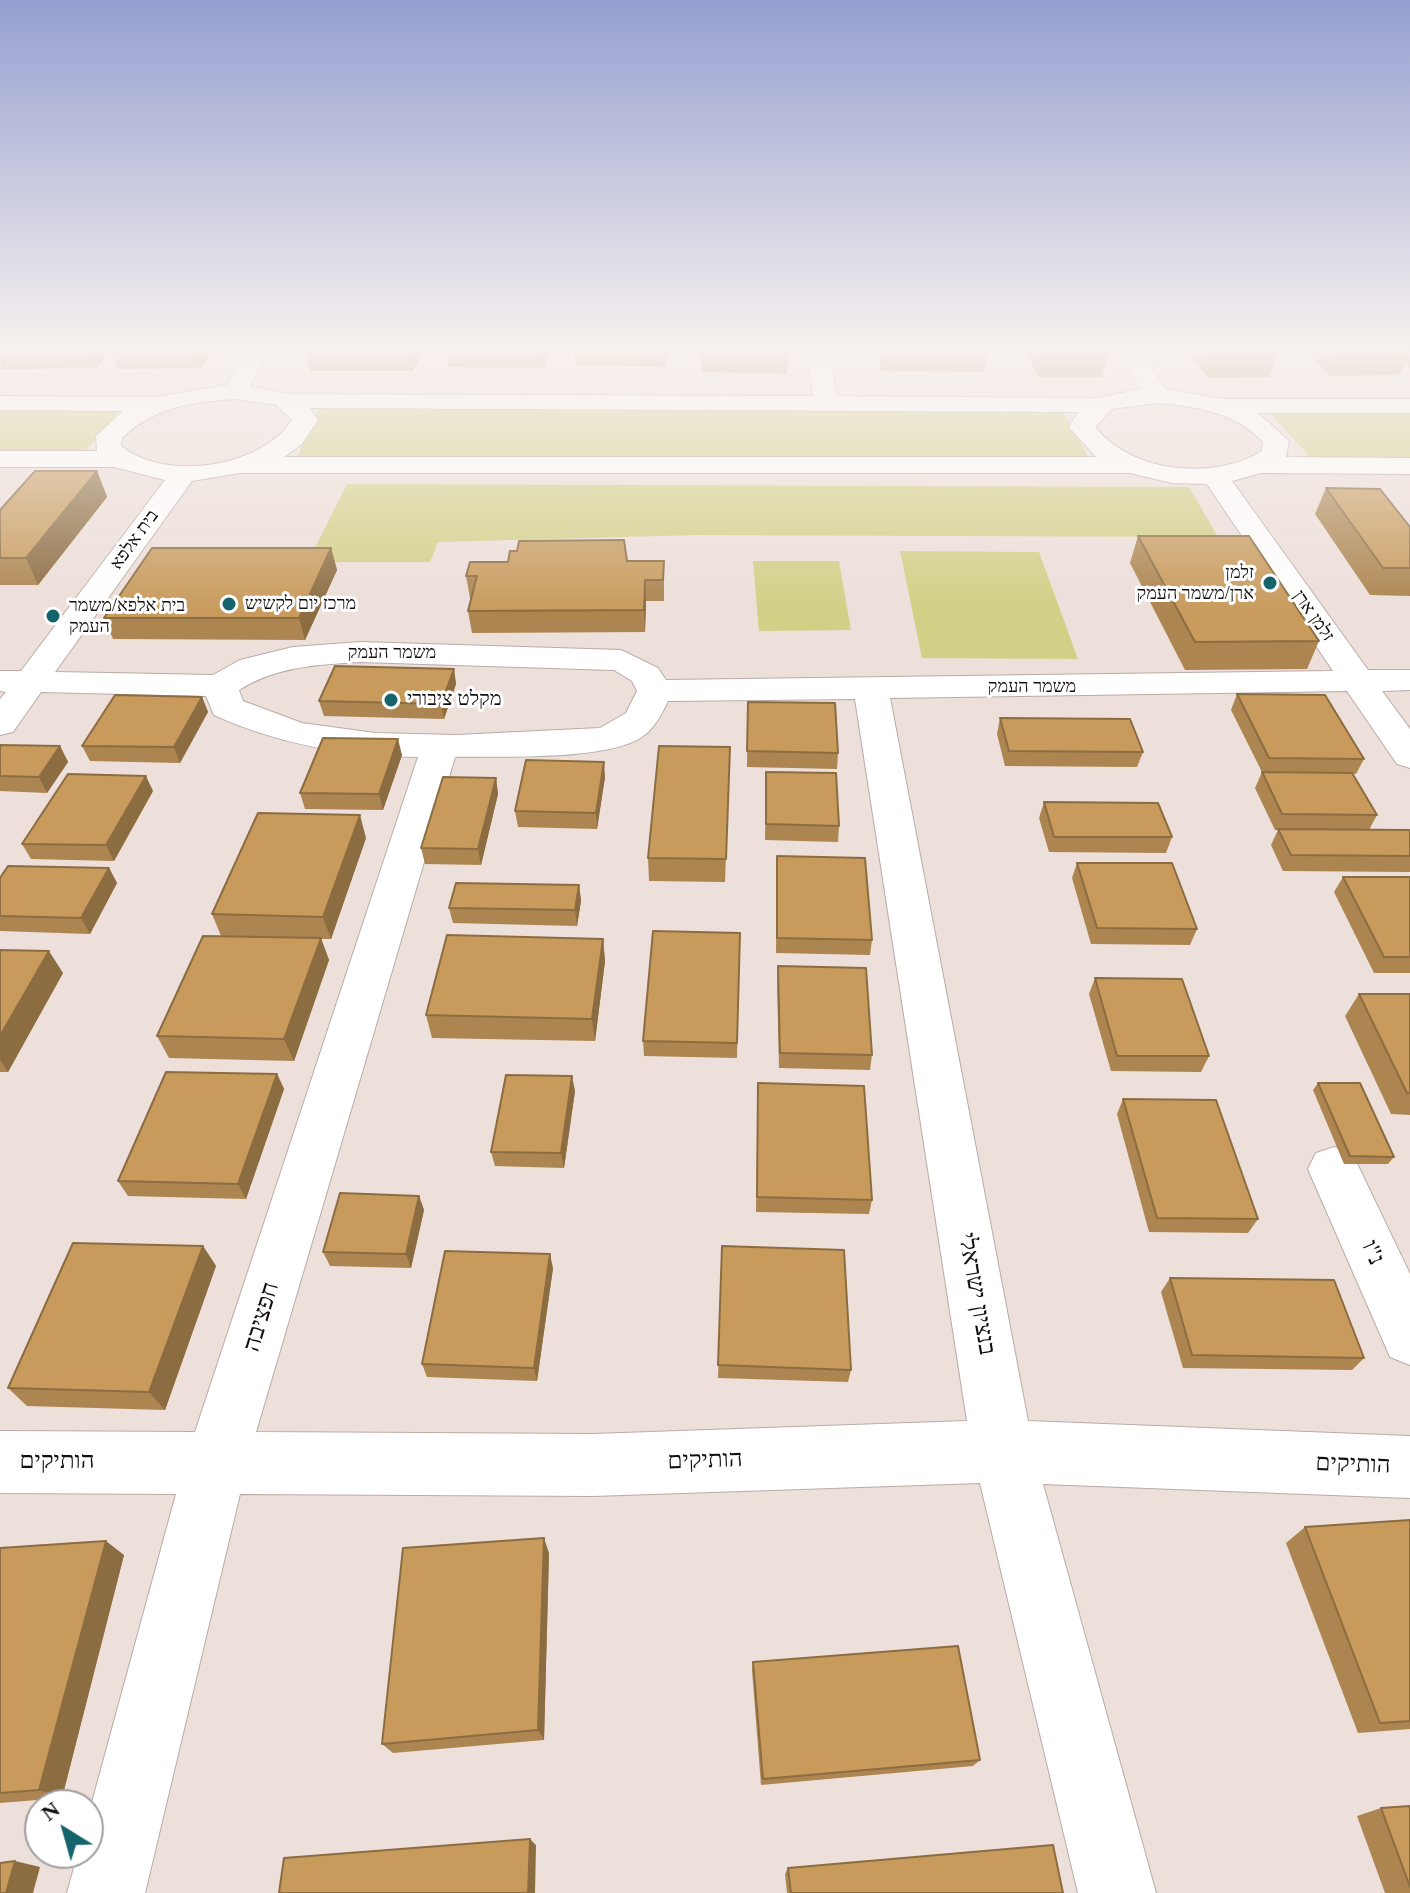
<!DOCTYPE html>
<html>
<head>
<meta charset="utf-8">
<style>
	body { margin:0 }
	#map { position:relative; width:1410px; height:1893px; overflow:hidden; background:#eddfda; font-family:"Times New Roman",serif }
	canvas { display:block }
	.north { position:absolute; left:24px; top:1789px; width:80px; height:80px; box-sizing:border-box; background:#fff; border:2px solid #a19f9e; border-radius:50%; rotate:323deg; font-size:22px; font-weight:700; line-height:32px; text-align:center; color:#130e0d }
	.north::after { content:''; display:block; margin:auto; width:28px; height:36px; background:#15646b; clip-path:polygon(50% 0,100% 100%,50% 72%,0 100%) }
</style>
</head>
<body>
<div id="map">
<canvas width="1410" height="1893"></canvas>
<div class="north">N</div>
</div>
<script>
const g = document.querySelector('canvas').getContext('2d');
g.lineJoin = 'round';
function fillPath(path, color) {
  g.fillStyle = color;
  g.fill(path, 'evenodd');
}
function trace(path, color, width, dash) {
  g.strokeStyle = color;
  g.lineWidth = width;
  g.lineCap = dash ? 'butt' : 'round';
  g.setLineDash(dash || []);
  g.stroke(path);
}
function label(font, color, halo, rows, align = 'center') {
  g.font = font + ' "Times New Roman",Heebo,serif';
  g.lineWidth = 6;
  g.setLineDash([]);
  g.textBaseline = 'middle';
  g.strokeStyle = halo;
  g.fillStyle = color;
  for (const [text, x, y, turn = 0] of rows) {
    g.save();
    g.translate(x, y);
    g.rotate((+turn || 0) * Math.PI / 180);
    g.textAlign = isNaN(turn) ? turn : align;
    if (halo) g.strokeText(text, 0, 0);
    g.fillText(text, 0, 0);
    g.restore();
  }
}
fillPath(new Path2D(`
	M321 404 1062 409 1092 464 295 462Z
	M0 407 122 408 83 454H0Z
	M1266 409H1410V467H1319Z
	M347 484 1189 487 1218 537 696 535 438 542 430 562H308Z
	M900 551 1039 552 1078 659 922 658Z
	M753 561H839L851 630 759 631Z`), '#d2cf86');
const minor = new Path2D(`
	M248 346H271L250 386 289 394 813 396 806 346H828L837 396 1097 398 1141 389 1114 346H1137L1166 389 1222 399H1410V413H1258L1289 441 1286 457 1410 458V474L1261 473 1232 481 1368 670H1410V690L1382 691 1410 729V768L1397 764 1347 691 890 698 1028 1421 1410 1436V1498L1043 1484 1156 1893H1078L980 1483 593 1496 240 1494 145 1893H67L78 1853H88V1817L176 1494 0 1493V1431L195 1432 418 757C347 756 280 745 214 715L206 696 41 692 13 732 0 735V699L6 692 0 691V671H21L165 480 114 467H0V451H97L96 436 123 411 0 410V396L157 397 227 385ZM235 399 276 405 292 420C261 468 165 482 121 446L122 438C153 407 193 402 235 399ZM1158 403C1197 407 1236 412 1263 442L1262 451C1213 481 1132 473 1095 427L1112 409ZM310 408 1078 412 1069 427 1096 457H284L302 444 318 420ZM240 473H1130L1172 483 1207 484 1333 671 666 680 658 668 621 650 360 642 293 647 240 660 213 675 55 672 192 481ZM360 662 614 670 632 681 637 691 626 713 600 728 456 735 375 733 302 723 243 701 239 690C277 666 316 665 360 662ZM855 699 967 1421 593 1434 256 1432 455 757C501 756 606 761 642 737 654 729 662 714 668 701Z
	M1334 1147 1352 1153 1410 1274V1365L1390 1357 1308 1169 1316 1153Z`);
trace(minor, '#b9aca7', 2);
fillPath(minor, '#fff');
fillPath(new Path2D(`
	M0 346H216L201 368 118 369 111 348 97 367 1 370Z
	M304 346H425L413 371H310Z
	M445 346H551L544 368 448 367Z
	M573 346H669L665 367 575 365Z
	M701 346H789L787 374 701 372Z
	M877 346H987V348L984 372 881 371Z
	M1027 346H1104L1108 354 1102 377H1038L1026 353Z
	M1190 346H1274V348H1272L1277 354 1269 377 1208 378 1188 353Z
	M1313 346H1410V369L1405 363 1400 375 1330 376 1309 355Z
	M97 471 107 497 38 585H0V510Z
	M1326 488 1410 527V596L1370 595 1315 514Z
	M1138 536 1319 641 1307 669 1185 670 1130 563Z
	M331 548 337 570 305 640 113 639 104 618Z
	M664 561V601H646L645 632 472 633 468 611 471 598H470L466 576Z
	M454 669 456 684 444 719 324 716 319 701Z
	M1237 694 1364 759 1356 774H1353L1377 815 1369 830H1410V872L1283 871 1271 845 1278 830H1275L1255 788 1262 772 1231 710Z
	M202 697 208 712 180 763 90 761 82 746Z
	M748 702 838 753 837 769 747 767Z
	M1000 718 1143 752 1137 767 1005 766 997 734Z
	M0 745 60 746 68 762 47 793 0 791Z
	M730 747 725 882 649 881 648 858Z
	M402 755 383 810 305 809 300 793Z
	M766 772 839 826 838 842 765 840Z
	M605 777 597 829 518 827 515 811Z
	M496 778 498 794 481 865 425 864 421 848Z
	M153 791 114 861 31 859 22 844Z
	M1044 802 1172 837 1166 853 1049 852 1039 818Z
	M366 838 331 939H321L329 960 294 1061 169 1058 157 1036 221 936 212 914Z
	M777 856 872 940 870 955 776 953Z
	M1077 863 1197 929 1190 945 1091 944 1072 878Z
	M109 868 117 883 90 934 0 931V878Z
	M1343 877H1410V973H1374L1334 892Z
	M579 885 581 901 577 926 453 923 449 908Z
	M740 933 737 1058 644 1056 643 1041Z
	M603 939 605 961 595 1041 432 1038 426 1015Z
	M0 950 63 973 8 1072H0Z
	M778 966 872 1055 870 1070 779 1068 777 981Z
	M1095 978 1209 1056 1201 1072 1111 1071 1089 994Z
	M1359 994H1410V1115L1391 1114 1345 1016Z
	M277 1074 284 1089 246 1199 128 1196 118 1181Z
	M758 1083 872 1200 869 1214 756 1212Z
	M1318 1083 1394 1157 1388 1164H1344L1313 1090Z
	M575 1091 564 1168 495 1166 491 1152Z
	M1123 1099 1258 1219 1248 1233 1149 1232 1117 1114Z
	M419 1196 424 1210 411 1268 330 1266 323 1252Z
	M203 1246 216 1266 165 1410 27 1406 8 1388Z
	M722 1246 851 1370 848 1382 718 1378Z
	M553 1268 537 1381 427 1377 422 1364Z
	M1170 1278 1364 1358 1352 1370 1183 1368 1161 1292Z
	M1410 1520V1729L1358 1733 1286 1543 1305 1527Z
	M0 1548 124 1555 62 1798 0 1803Z
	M549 1553 544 1740 393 1753 382 1744Z
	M753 1662 980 1760 973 1766 761 1785 752 1670Z
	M1410 1806V1893H1385L1357 1816 1381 1808Z
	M788 1868 1063 1893H787L785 1874Z`), '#ac8550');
fillPath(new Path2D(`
	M89 346H111V348L97 367Z
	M194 346H216L201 368Z
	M409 346H425L413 371Z
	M542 346H551L544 368Z
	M665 346H669L665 367Z
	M97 471 107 497 38 585 26 558Z
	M331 548 337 570 305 640 299 618Z
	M645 580 646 601 645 632 644 610Z
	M454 669 456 684 444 719 441 704Z
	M202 697 208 712 180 763 174 747Z
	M398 739 402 755 383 810 379 794Z
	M60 746 68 762 47 793 39 777Z
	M604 762 605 777 597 829 596 813Z
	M146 776 153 791 114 861 106 845Z
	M496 778 498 794 481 865 478 849Z
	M360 815 366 838 331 939 323 917Z
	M109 868 117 883 90 934 81 918Z
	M579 885 581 901 577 926 575 910Z
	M321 938 329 960 294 1061 284 1039Z
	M603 939 605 961 595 1041 592 1019Z
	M49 951 63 973 8 1072 0 1060V1036Z
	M277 1074 284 1089 246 1199 238 1184Z
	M572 1076 575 1091 564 1168 561 1153Z
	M419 1196 424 1210 411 1268 406 1254Z
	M203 1246 216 1266 165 1410 149 1392Z
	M550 1254 553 1268 537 1381 534 1368Z
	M544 1538 549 1553 544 1740 538 1730Z
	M106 1541 124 1555 62 1798 39 1790Z
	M530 1839 536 1845 535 1893H528Z
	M15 1861 40 1867 33 1893H6Z`), '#8c6c41');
const building = new Path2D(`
	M884 346H987V348L884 347Z
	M1039 346H1104L1108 354H1043Z
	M1208 346H1270L1277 354H1215Z
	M1332 346H1404L1410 352 1338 353Z
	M35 471H97L26 558H0V510Z
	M1326 488 1380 489 1410 527V568H1383Z
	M1138 536H1249L1319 641 1195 642Z
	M624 540 627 561H664L663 580H645L644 610 468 611 477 576H466L470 562H508L510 551H517L519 541Z
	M152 548H331L299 618H104Z
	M335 666 454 669 441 704 319 701Z
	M1237 694 1325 695 1364 759 1269 758Z
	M115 695 202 697 174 747 82 746Z
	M748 702 835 703 838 753 747 751Z
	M1000 718 1130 719 1143 752 1009 751Z
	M323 738 398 739 379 794 300 793Z
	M0 745 60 746 39 777 0 776Z
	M659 746 730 747 726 859 648 858Z
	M526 760 604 762 596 813 515 811Z
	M766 772 836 773 839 826 766 824Z
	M1262 772 1352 773 1377 815 1282 814Z
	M68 774 146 776 106 845 22 844Z
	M443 777 496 778 478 849 421 848Z
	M1044 802 1158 803 1172 837H1054Z
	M258 813 360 815 323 917 212 914Z
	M1278 829 1410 830V856L1291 855Z
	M777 856 865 858 872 940 777 938Z
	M1077 863H1172L1197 929 1097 928Z
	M8 866 109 868 81 918 0 916V878Z
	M1343 877H1410V957H1384Z
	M456 883 579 885 575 910 449 908Z
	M653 931 740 933 737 1043 643 1041Z
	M447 935 603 939 592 1019 426 1015Z
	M203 936 321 938 284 1039 157 1036Z
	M0 950 49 951 0 1036Z
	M778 966 866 968 872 1055 780 1053Z
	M1095 978 1182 979 1209 1056H1117Z
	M1359 994H1410V1093H1407Z
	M166 1072 277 1074 238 1184 118 1181Z
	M506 1075 572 1076 561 1153 491 1152Z
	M758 1083 864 1086 872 1200 757 1197Z
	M1318 1083H1360L1394 1157 1350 1156Z
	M1123 1099 1216 1100 1258 1219 1157 1218Z
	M340 1193 419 1196 406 1254 323 1252Z
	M73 1243 203 1246 149 1392 8 1388Z
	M722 1246 844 1250 851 1370 718 1365Z
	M445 1251 550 1254 534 1368 422 1364Z
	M1170 1278 1334 1280 1364 1358 1192 1355Z
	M1410 1520V1721L1380 1723 1305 1527Z
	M544 1538 538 1730 382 1744 403 1548Z
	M106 1541 39 1790 0 1793V1548Z
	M958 1646 980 1760 763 1779 753 1662Z
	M1410 1806V1887L1381 1808Z
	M530 1839 528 1893H279L284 1858Z
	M1053 1845 1063 1893H791L788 1868Z
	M15 1861 6 1893H0V1863Z`);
fillPath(building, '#c89b5d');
trace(building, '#8c6c41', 2);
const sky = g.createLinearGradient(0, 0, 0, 611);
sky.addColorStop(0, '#969fd0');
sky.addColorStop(0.57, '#f7f1ee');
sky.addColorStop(1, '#f7f1ee00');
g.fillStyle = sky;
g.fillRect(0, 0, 1410, 611);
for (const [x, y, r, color] of [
	[1270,583,8,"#15646b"],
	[229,604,8,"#15646b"],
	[53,616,8,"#15646b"],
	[391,700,8,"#15646b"]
]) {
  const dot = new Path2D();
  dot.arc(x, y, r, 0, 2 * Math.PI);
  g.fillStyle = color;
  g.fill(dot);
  trace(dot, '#fff', 3);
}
label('18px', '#130e0d', '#fff', [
	["בית אלפא",135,540,-54],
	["זלמן ארן",1313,616,55],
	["משמר העמק",392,653],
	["משמר העמק",1032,687]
]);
label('18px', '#130e0d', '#fff', [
	["זלמן",1254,573,"right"],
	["ארן/משמר העמק",1254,594,"right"],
	["מרכז יום לקשיש",245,604],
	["בית אלפא/משמר",69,606],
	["העמק",69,627]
], 'left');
label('20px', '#130e0d', '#fff', [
	["מקלט ציבורי",407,700]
], 'left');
label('24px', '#130e0d', '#fff', [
	["נ\"ו",1372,1253,66],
	["בנציון ישראלי",976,1294,80],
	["חפציבה",262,1317,-73],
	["הותיקים",705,1461,-2],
	["הותיקים",57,1462],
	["הותיקים",1353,1465,2]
]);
</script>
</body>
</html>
